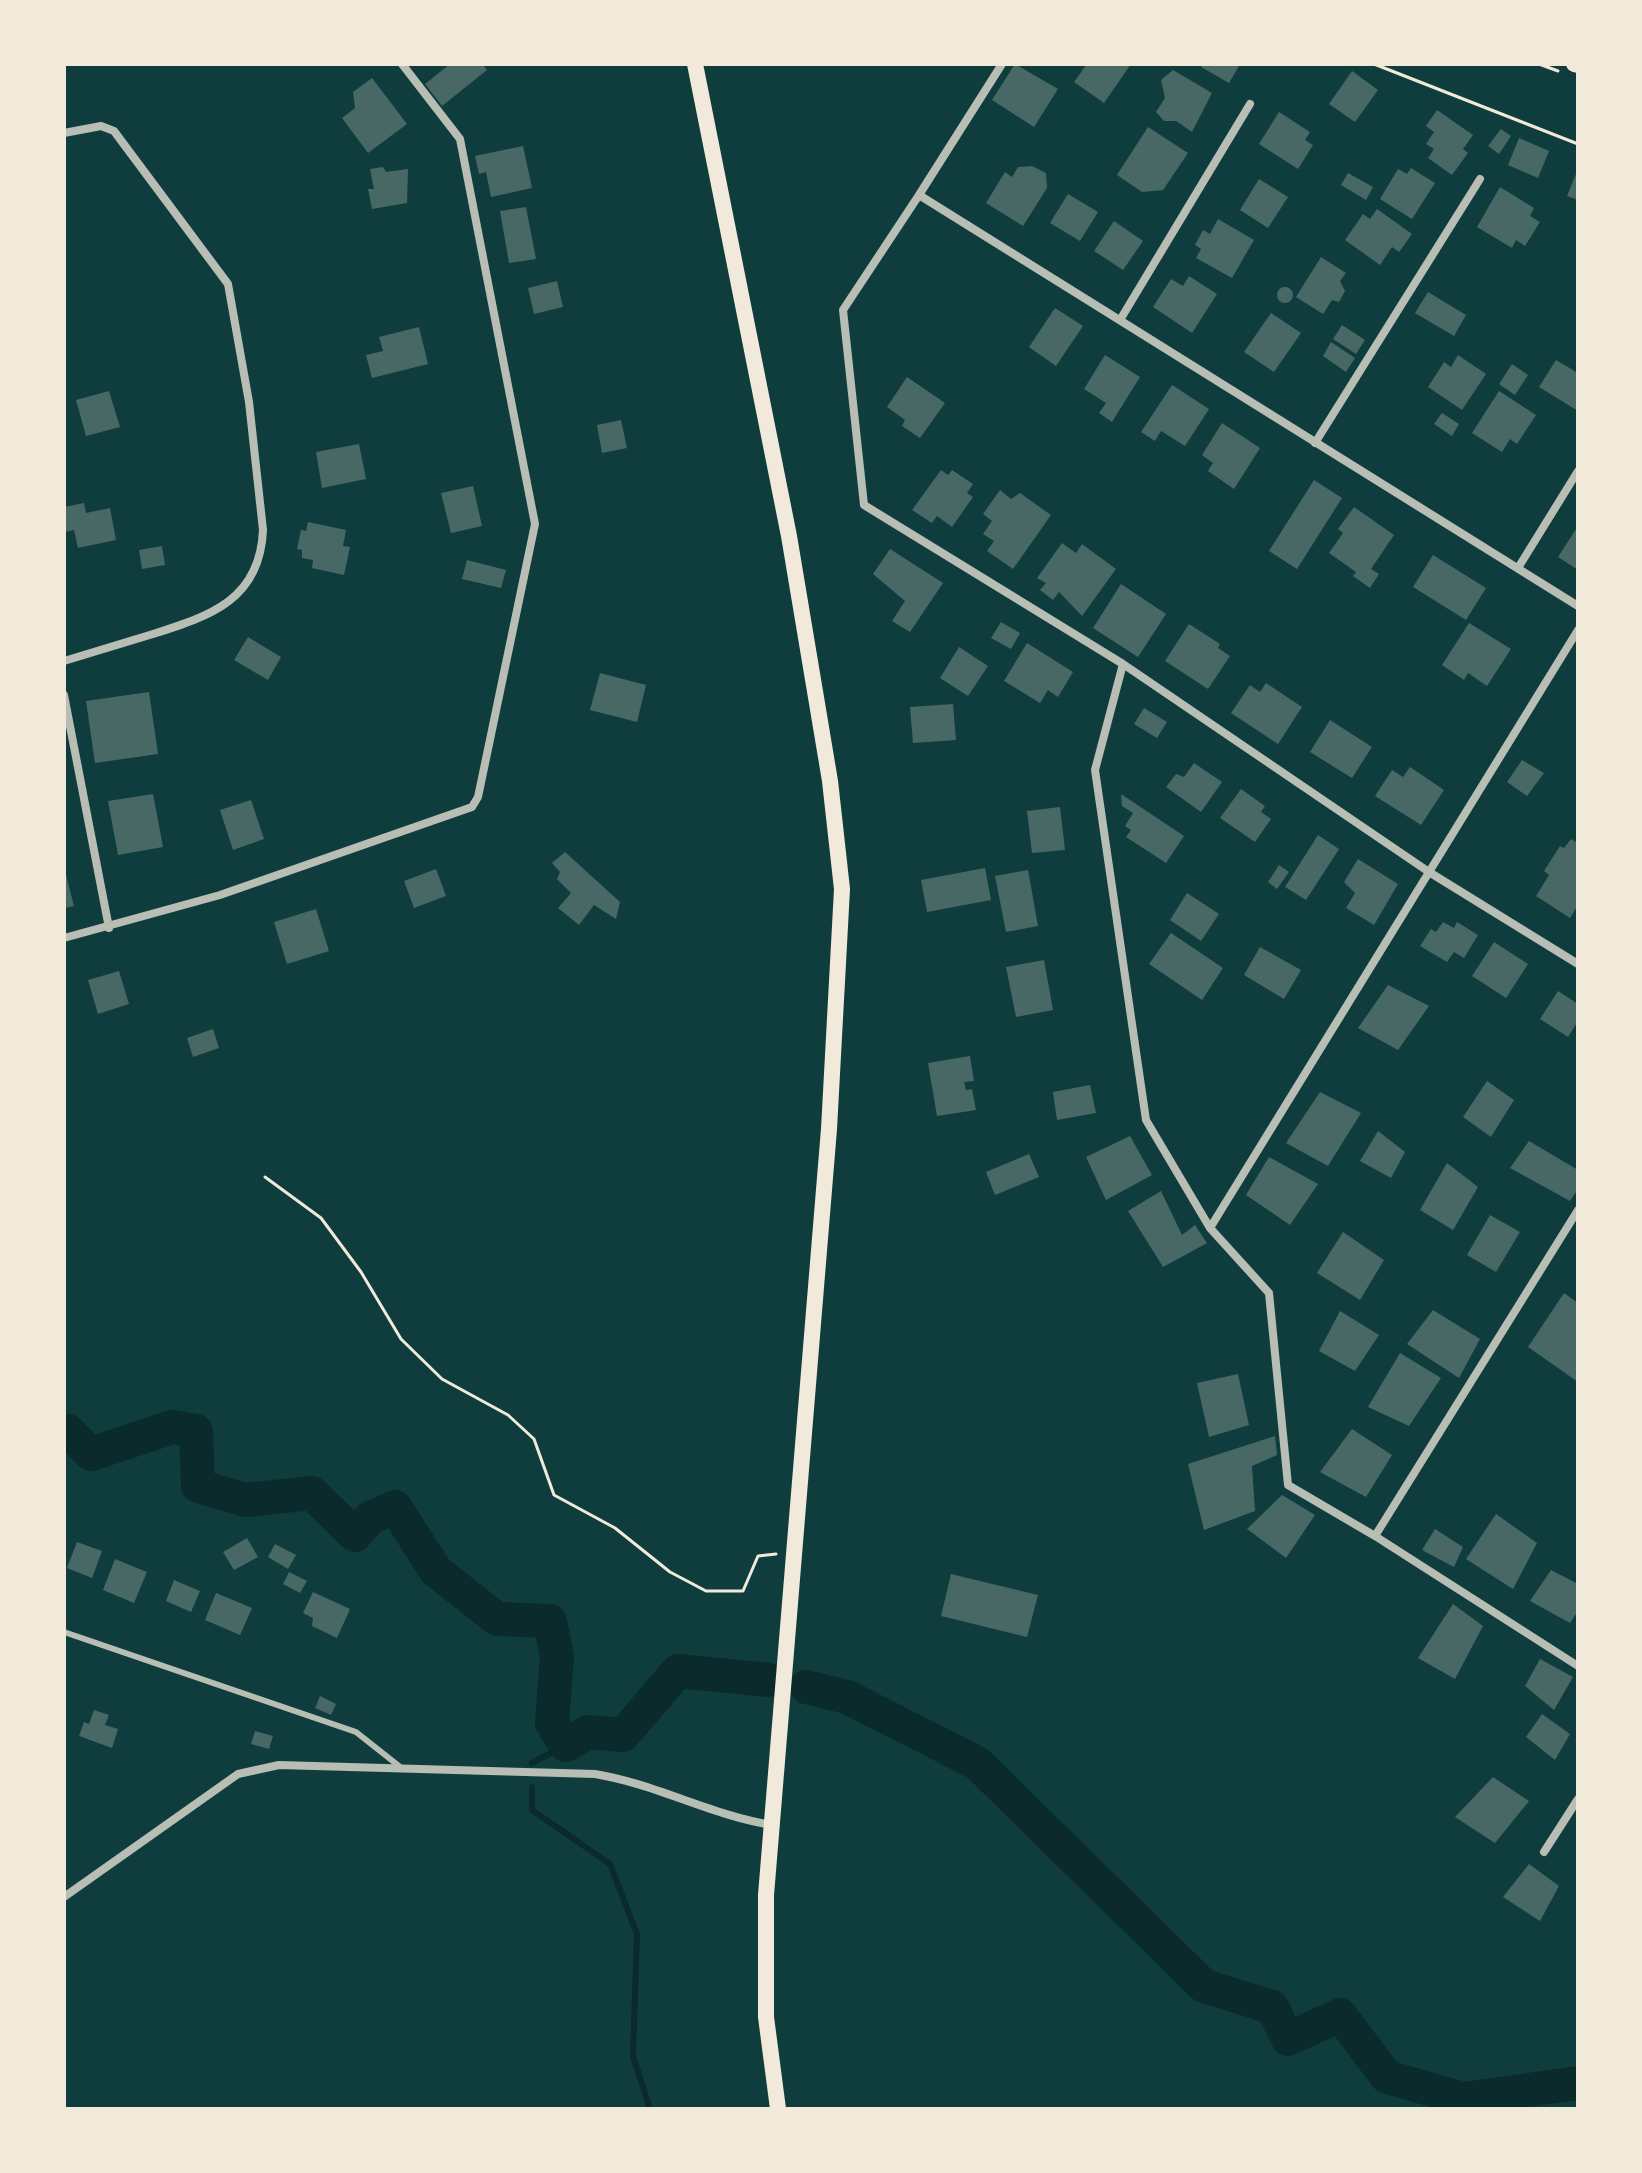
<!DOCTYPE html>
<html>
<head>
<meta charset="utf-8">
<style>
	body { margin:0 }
	#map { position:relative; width:1642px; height:2173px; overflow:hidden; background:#0f3d3e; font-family:"Nunito Sans",sans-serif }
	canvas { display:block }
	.frame { position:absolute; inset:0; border:66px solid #f1e9da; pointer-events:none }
</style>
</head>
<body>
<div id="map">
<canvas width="1642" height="2173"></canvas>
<div class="frame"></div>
</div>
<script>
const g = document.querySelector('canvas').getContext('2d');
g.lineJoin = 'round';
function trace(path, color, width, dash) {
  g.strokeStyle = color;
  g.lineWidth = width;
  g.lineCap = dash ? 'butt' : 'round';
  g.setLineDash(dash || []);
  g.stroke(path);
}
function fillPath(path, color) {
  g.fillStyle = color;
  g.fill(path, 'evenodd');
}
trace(new Path2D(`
	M532 1763 566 1745
	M532 1787V1810L610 1864 637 1934 633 2056 650 2109`), '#0a2a2b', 6);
trace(new Path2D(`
	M64 1432 68 1431 91 1454 172 1427 196 1431 198 1486 246 1500 312 1493 355 1535 370 1518 395 1507 436 1571 497 1619 550 1621 557 1656 552 1723 566 1745 588 1732 623 1735 678 1671 769 1680
	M806 1687 847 1697 977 1763 1204 1986 1272 2007 1288 2039 1340 2015 1387 2077 1464 2099 1578 2083`), '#0a2a2b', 34);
fillPath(new Path2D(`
	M450 64H482L487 70 442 106 425 84Z
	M1015 64 1058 89 1034 127 992 100Z
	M1087 64H1131L1104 103 1074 82Z
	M1203 64H1240L1229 83 1201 67Z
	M1173 70 1212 93 1192 132 1176 121H1164L1156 112 1165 98 1161 80Z
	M1352 71 1378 90 1355 122 1329 104Z
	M372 78 407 124 368 153 342 118 355 108 353 92Z
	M1437 110 1473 135 1463 149 1468 153 1452 175 1428 158 1434 149 1426 144 1434 132 1426 126Z
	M1279 112 1310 132 1305 140 1313 145 1298 169 1259 144Z
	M1148 127 1188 153 1163 190 1142 192 1117 175Z
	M1501 129 1511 136 1499 154 1488 146Z
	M1519 138 1549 151 1538 178 1508 165Z
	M523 146 532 188 491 197 486 172 479 174 475 156Z
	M1032 166 1046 173 1047 188 1023 226 986 203 1005 172 1012 177 1018 167Z
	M383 167 386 172 408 169 407 203 372 209 368 189H374L370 169Z
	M1411 168 1435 183 1412 219 1380 199 1398 169 1407 174Z
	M1578 169V200L1567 196Z
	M1348 173 1373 187 1366 200 1341 185Z
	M1259 179 1288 197 1268 228 1240 210Z
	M1500 187 1534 208 1530 216 1540 222 1525 246 1516 240 1512 248 1477 227Z
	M1068 194 1098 212 1080 241 1050 223Z
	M526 207 536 259 509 263 500 211Z
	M1377 209 1412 234 1399 252 1392 247 1380 265 1345 240 1363 214 1370 219Z
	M1218 219 1254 240 1232 278 1196 258 1201 249 1195 245 1203 230 1210 234Z
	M1114 221 1143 241 1123 270 1094 251Z
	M1321 257 1346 273 1340 281 1345 291 1339 302 1332 300 1323 314 1296 297Z
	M1189 276 1217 294 1192 333 1153 307 1171 279 1183 286Z
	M557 281 563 307 534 314 528 288Z
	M1277 295a8 8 0 1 1 16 0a8 8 0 1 1-16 0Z
	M1428 292 1466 315 1454 336 1415 313Z
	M1055 308 1083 326 1056 366 1029 347Z
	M1271 313 1301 333 1274 372 1244 352Z
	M1342 325 1365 340 1356 354 1333 339Z
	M419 327 428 364 372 378 366 355 383 351 379 337Z
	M1331 342 1355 358 1346 372 1323 356Z
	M1105 355 1140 377 1112 422 1099 413 1106 403 1084 389Z
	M1458 355 1486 374 1462 410 1428 387 1444 362 1451 367Z
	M1556 360 1578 373V411L1539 387Z
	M1512 364 1528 375 1515 395 1499 384Z
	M907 377 945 403 920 438 902 426 905 420 887 407Z
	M1172 385 1209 409 1185 446 1161 431 1155 441 1141 432Z
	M109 391 120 427 86 436 76 400Z
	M1499 391 1536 415 1517 444 1510 439 1502 452 1472 433Z
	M1442 413 1459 424 1452 436 1434 424Z
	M621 420 627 448 602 453 597 425Z
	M1222 423 1260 448 1234 489 1208 471 1213 463 1202 455Z
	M359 444 366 479 322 488 316 452Z
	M941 470 948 475 952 470 973 484 967 493 973 497 952 527 937 516 932 523 912 510Z
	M1314 480 1342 498 1297 569 1269 551Z
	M473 486 482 526 451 533 441 493Z
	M1000 490 1011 499 1020 493 1051 515 1013 569 987 551 994 541 983 534 992 521 983 514Z
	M84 503 86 513 110 508 116 540 78 548 74 530 65 532 64 507Z
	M1354 507 1394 535 1371 569 1379 574 1370 588 1353 576 1356 572 1329 553 1343 533 1338 529Z
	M308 522 346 530 343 546 350 547 344 575 312 568 313 560 302 558V550L297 549 301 530 306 531Z
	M1578 526V570L1558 557Z
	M1062 543 1076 553 1082 544 1116 569 1082 616 1059 592 1053 600 1040 590 1046 583 1037 578Z
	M162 546 165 565 142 569 139 550Z
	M890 549 943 583 910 632 892 621 905 601 873 574Z
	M1433 555 1486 588 1466 620 1413 587Z
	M467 560 506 570 501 588 462 579Z
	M1121 584 1166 614 1138 657 1093 628Z
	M1001 622 1020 633 1011 649 991 638Z
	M1469 623 1511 649 1487 686 1468 673 1464 680 1442 665Z
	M1189 624 1220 644 1218 648 1230 656 1208 689 1165 661Z
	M248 637 281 657 268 680 234 660Z
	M1027 643 1073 672 1058 697 1048 690 1040 703 1004 681Z
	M959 647 988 666 968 696 940 678Z
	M600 673 646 685 637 722 590 710Z
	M1266 683 1302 707 1278 744 1231 713 1250 685 1260 692Z
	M149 692 158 754 95 763 86 701Z
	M953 704 956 740 913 743 910 707Z
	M1144 708 1167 722 1157 738 1134 724Z
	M1330 720 1372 747 1352 778 1310 752Z
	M1522 760 1544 773 1527 796 1507 782Z
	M1194 763 1222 782 1201 812 1166 787 1176 774 1184 777Z
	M1410 767 1444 790 1421 825 1375 796 1392 770 1403 777Z
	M1241 789 1265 806 1261 812 1271 819 1255 842 1220 818Z
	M153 794 163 847 118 855 108 801Z
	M1121 794 1184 836 1166 863 1126 837 1131 830 1125 826 1133 813 1122 806Z
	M251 800 264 839 233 850 220 810Z
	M1060 807 1065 850 1032 853 1027 811Z
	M1318 835 1339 849 1306 900 1285 887Z
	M1571 839 1578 843V905L1570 918 1536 896 1549 875 1544 871 1560 846 1564 848Z
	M565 852 620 902 616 919 594 905 579 925 558 908 571 893 557 879 560 872 552 863Z
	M1358 859 1398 884 1374 925 1346 908 1355 893 1344 882Z
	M1279 865 1289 872 1277 889 1268 882Z
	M64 867 74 906 64 908Z
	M985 868 991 900 927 912 921 880Z
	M436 869 446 896 414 908 404 881Z
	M1028 870 1038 926 1006 932 995 876Z
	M1187 893 1219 914 1201 941 1170 920Z
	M316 909 329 951 287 964 274 922Z
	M1443 922 1454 928 1457 922 1478 935 1464 958 1454 952 1447 962 1420 946 1431 929 1436 932Z
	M1171 933 1223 968 1202 1000 1149 964Z
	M1494 942 1528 964 1506 998 1472 976Z
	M1260 947 1301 970 1284 999 1244 975Z
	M1044 960 1053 1010 1016 1017 1006 967Z
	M119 971 129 1004 98 1014 88 980Z
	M1388 985 1429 1006 1398 1050 1358 1028Z
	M1558 991 1578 1004V1021L1568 1037 1540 1019Z
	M213 1029 219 1048 193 1057 187 1038Z
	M970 1056 974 1081 964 1082 966 1090 972 1089 976 1110 937 1116 928 1063Z
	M1487 1081 1514 1100 1491 1137 1463 1117Z
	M1090 1085 1096 1113 1057 1120 1053 1092Z
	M1320 1092 1361 1113 1328 1166 1286 1143Z
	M1378 1131 1405 1152 1391 1178 1360 1161Z
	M1130 1136 1152 1175 1106 1200 1086 1157Z
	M1529 1141 1578 1170V1189L1570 1201 1510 1168Z
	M1029 1154 1039 1177 995 1195 986 1172Z
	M1269 1157 1318 1184 1290 1225 1246 1195Z
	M1447 1163 1478 1187 1453 1230 1420 1210Z
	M1161 1191 1182 1235 1195 1225 1207 1243 1163 1267 1128 1211Z
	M1490 1215 1520 1232 1496 1272 1467 1255Z
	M1343 1232 1384 1260 1360 1300 1317 1273Z
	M1564 1293 1578 1303V1382L1528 1347Z
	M1433 1310 1480 1339 1459 1378 1407 1344Z
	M1340 1311 1379 1335 1355 1371 1319 1351Z
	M1400 1353 1441 1378 1409 1426 1368 1407Z
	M1238 1374 1249 1425 1209 1437 1197 1383Z
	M1352 1429 1392 1455 1366 1497 1320 1472Z
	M1275 1436 1277 1455 1252 1466 1255 1511 1204 1530 1188 1464Z
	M1282 1495 1315 1515 1286 1558 1247 1529Z
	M1496 1514 1537 1543 1513 1589 1466 1559Z
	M1435 1529 1463 1547 1454 1567 1422 1550Z
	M247 1538 258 1557 234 1570 223 1552Z
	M77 1542 102 1551 92 1578 67 1568Z
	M275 1544 296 1555 288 1569 268 1557Z
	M115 1559 147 1572 134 1603 103 1590Z
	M1551 1570 1578 1584V1611L1570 1623 1530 1601Z
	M289 1572 307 1581 300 1593 283 1584Z
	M951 1574 1038 1595 1027 1637 941 1616Z
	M174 1580 200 1591 191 1612 166 1601Z
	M313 1592 350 1609 337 1638 312 1626 313 1618 303 1613Z
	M216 1593 252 1608 240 1635 205 1620Z
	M1453 1604 1483 1626 1455 1679 1418 1658Z
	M1540 1659 1573 1677 1554 1710 1525 1686Z
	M320 1696 336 1704 331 1715 315 1708Z
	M94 1710 109 1715 105 1725 118 1729 112 1748 79 1736 84 1722 89 1724Z
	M1542 1714 1570 1734 1555 1760 1526 1737Z
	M255 1731 273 1736 269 1749 251 1744Z
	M1493 1777 1529 1801 1495 1843 1455 1817Z
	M1529 1864 1559 1886 1540 1921 1503 1897Z`), '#486865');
trace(new Path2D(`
	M1374 64 1578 144
	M1539 64 1558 71
	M265 1177 321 1218 361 1272 401 1339 442 1379 508 1415 534 1439 554 1495 615 1528 670 1572 706 1591H743L758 1556 776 1554`), '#f1e9da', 3);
trace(new Path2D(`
	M64 1632 356 1732 399 1766`), '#b8beb3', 6);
trace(new Path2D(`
	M1002 64 919 195 1578 606
	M64 133 101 126 114 131 228 284 249 402 263 530C260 600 210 616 153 634 123 643 94 652 64 661
	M919 195 843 310 864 505 1123 664 1429 872 1578 964
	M1120 320 1250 104
	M1315 443 1480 179
	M1518 568 1578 471
	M1123 664 1095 770 1146 1120 1210 1228 1269 1293 1288 1485 1375 1536 1578 1666
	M64 695 109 928
	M64 938 220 895 472 807 478 797 535 524 460 139 402 64
	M1210 1228 1578 630
	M1375 1536 1578 1210
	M1544 1852 1578 1799
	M64 1897 238 1774 279 1765 595 1774C656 1784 710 1815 772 1825`), '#b8beb3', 8);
trace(new Path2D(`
	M695 64 789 536 830 781 842 889 829 1129 766 1895V2017L778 2109
	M1574 64 1578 65`), '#f1e9da', 16);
</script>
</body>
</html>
